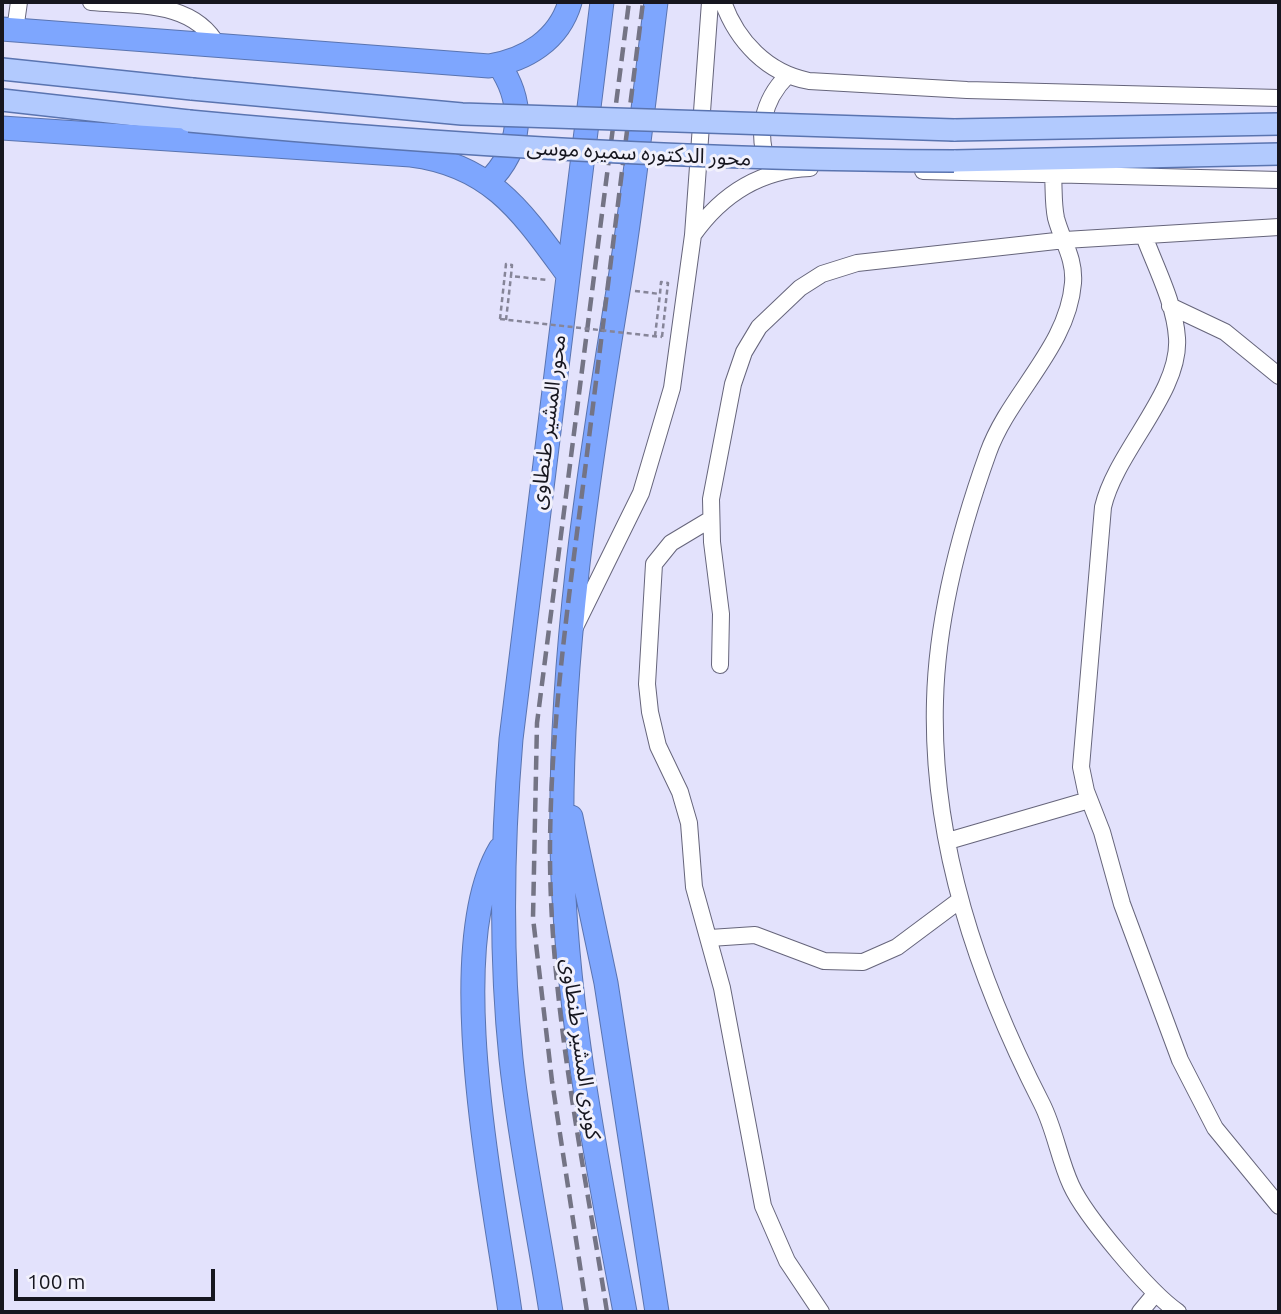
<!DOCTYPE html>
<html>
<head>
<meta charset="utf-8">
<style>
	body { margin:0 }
	#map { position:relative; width:1281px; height:1314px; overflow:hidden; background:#e3e2fc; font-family:Ubuntu,sans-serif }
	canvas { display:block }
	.frame { position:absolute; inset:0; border:4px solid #16161f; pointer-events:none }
	.scale { position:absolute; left:14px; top:1269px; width:201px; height:32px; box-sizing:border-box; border:4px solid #16161f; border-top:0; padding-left:9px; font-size:21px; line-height:24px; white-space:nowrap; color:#16161f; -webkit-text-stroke:5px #f2f1fc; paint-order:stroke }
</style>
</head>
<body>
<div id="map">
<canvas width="1281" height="1314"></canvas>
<div class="frame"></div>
<div class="scale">100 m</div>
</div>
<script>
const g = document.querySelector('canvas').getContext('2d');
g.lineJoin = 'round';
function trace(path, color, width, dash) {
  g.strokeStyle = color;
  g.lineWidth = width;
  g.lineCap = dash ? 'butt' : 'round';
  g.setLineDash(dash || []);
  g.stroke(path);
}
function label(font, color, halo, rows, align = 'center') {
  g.font = font + ' Ubuntu,"Noto Sans Arabic",sans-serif';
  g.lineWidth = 6;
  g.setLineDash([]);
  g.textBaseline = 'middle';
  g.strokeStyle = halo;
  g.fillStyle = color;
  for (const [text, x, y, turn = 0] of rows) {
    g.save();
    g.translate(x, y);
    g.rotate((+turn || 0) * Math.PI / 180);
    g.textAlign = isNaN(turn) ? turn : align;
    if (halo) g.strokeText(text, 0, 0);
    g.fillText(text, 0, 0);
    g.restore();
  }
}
const minor = new Path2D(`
	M91 2C136 6 193 0 218 46
	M723 2C737 41 767 73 809 81L967 90 1279 98
	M15 30 19 2
	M769 166C755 134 763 100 787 76
	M923 171 1279 180
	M1053 174C1054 189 1053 204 1056 218 1062 241 1075 258 1073 283 1068 347 1009 394 988 453 960 531 937 617 935 701 931 843 978 979 1042 1104 1055 1130 1059 1159 1071 1185 1085 1216 1150 1293 1178 1312
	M693 235C722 194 760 170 810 168
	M1144 236C1156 268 1175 304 1177 338 1181 392 1116 451 1103 507L1081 767 1086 791 1102 832 1122 904 1180 1060 1215 1128 1279 1206
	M1170 306 1225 332 1279 376
	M711 519 671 543 654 564 647 684 650 712 658 746 680 792 689 823 694 887 722 988 763 1206 787 1261 821 1312
	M575 627 641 493 672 388 693 235 710 2
	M720 665 721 614 712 542 711 499 733 384 744 352 759 327 800 288 822 274 857 263 1065 240 1279 227
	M948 841 1089 800
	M710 938 755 935 824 961 863 962 897 947 960 900
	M1140 1312 1155 1294`);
const major = new Path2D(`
	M2 69 192 89
	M2 100 189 121
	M954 130 1279 124
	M954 161 1279 154`);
const highway = new Path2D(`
	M2 29 489 66C526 60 559 40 570 2
	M2 128 411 155C491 165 522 212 566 272
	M488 182C522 149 526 104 499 65
	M571 817 606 983 657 1312
	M500 849C441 949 494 1197 510 1312
	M551 1312C538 1228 520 1144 511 1059 500 953 502 846 511 739L602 2
	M625 1312C596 1157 565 1004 562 846 559 660 588 474 618 291 634 195 644 98 656 2`);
trace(minor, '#66657b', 18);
trace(major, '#5a74b0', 24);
trace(highway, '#5a74b0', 25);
trace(new Path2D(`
	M635 291 660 294 661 282 668 283 662 337
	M500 319 506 264 512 265 511 276 548 280
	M506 320 511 276
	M655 336 660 294`), '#868598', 2.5, [5, 3.5]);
trace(minor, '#fff', 16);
trace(major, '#b2cafe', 21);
trace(highway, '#7ea6fe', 23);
trace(new Path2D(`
	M587 1312 552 1081 533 918 537 723 629 2
	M607 1312C583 1158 549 1002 550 845 551 717 570 590 586 462 605 309 624 155 643 2`), '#747485', 4.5, [14, 7]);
const majorBridge = new Path2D(`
	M192 89 462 114 954 130
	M189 121C443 145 698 160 954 161`);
trace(majorBridge, '#5a74b0', 24, []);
trace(new Path2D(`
	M500 319 662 337`), '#868598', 2.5, [5, 3.5]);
trace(majorBridge, '#b2cafe', 21);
label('21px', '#16161f', '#f2f1fc', [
	["محور الدكتوره سميره موسى",639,153,3],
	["محور المشير طنطاوى",548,422,-83],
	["كوبرى المشير طنطاوى",581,1049,82]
]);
</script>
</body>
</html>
